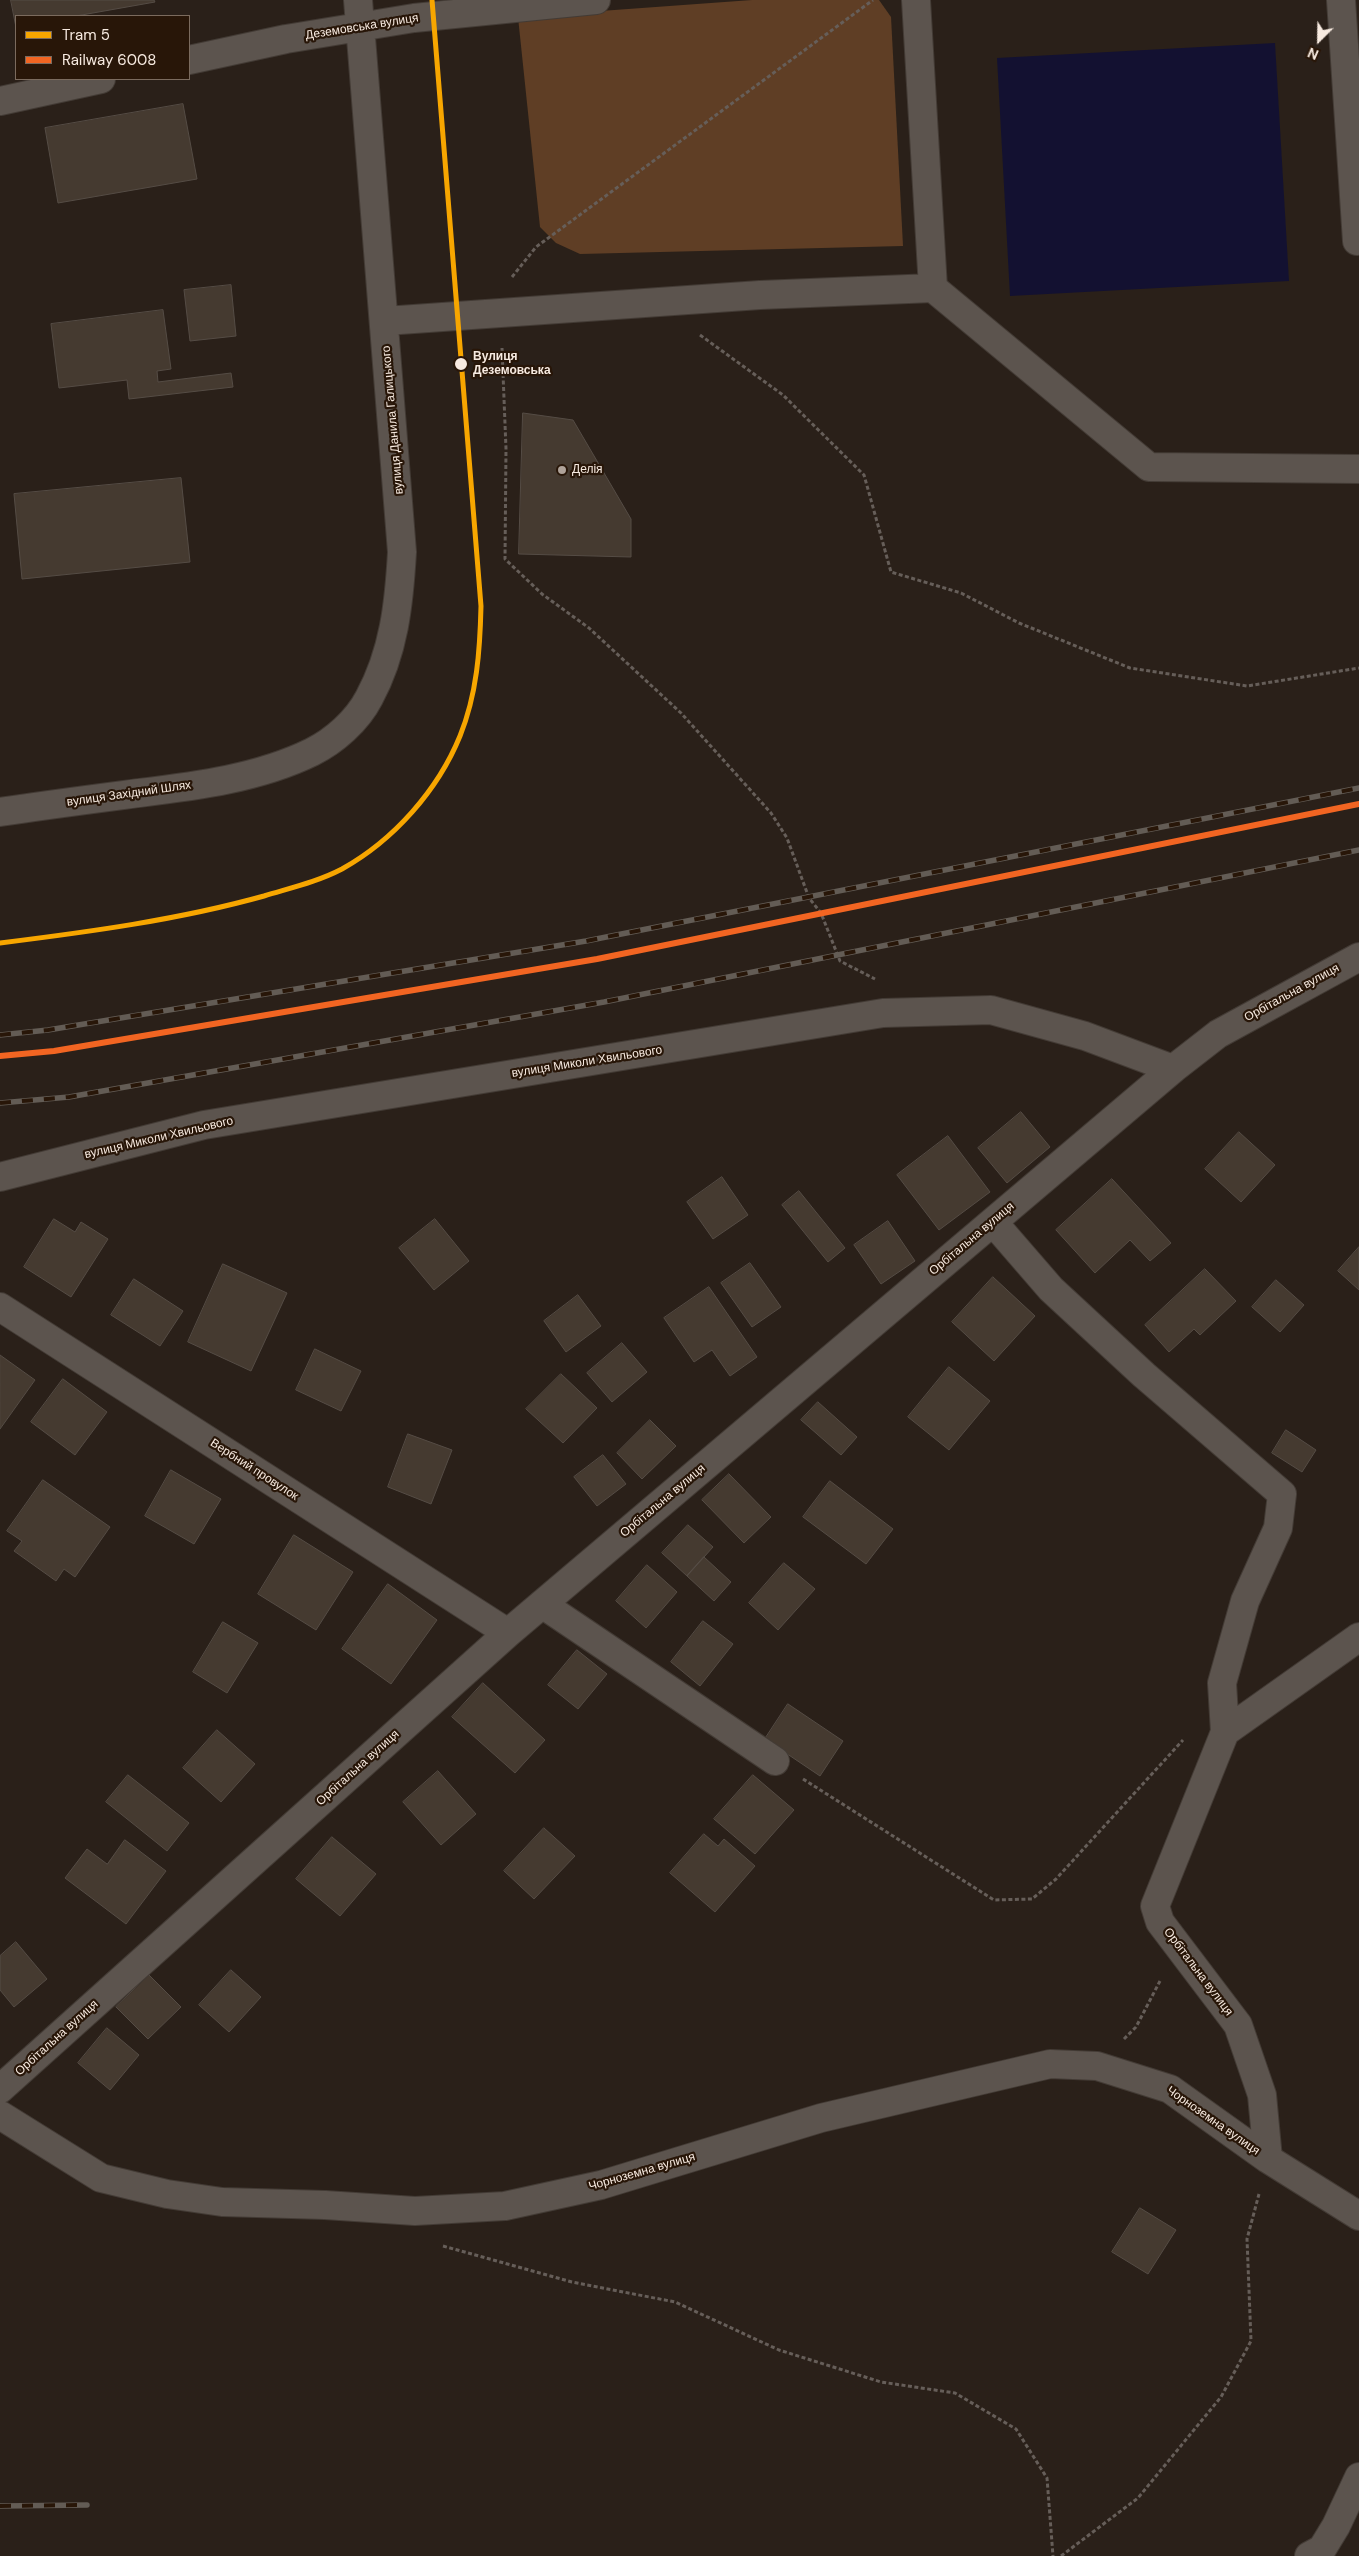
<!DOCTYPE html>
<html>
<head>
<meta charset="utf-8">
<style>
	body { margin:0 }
	#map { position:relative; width:1359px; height:2556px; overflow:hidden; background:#2a2019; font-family:"DM Sans",sans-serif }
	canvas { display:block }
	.legend { position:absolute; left:15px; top:15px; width:175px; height:65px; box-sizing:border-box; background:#281608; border:1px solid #7b6b5e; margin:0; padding:6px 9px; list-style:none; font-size:15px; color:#f7eae0 }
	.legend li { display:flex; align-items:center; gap:10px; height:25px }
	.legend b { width:25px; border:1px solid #7b6b5e }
	.north { position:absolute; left:1294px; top:15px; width:50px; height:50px; -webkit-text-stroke:4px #281608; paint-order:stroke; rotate:203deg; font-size:14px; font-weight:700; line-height:20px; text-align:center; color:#f7eae0 }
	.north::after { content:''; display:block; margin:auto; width:18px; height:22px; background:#f7eae0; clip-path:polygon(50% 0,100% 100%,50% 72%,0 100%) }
</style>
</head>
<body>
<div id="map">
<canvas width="1359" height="2556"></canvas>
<ul class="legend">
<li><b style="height:6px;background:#f7a600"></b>Tram 5</li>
<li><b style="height:6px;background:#f26522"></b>Railway 6008</li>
</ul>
<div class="north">N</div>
</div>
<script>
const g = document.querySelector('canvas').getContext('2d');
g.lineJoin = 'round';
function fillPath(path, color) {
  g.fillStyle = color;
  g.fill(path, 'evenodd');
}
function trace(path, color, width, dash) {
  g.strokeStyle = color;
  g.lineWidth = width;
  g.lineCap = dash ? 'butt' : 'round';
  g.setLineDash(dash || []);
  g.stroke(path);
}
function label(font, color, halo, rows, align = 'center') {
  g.font = font + ' "DM Sans",sans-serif';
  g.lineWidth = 4.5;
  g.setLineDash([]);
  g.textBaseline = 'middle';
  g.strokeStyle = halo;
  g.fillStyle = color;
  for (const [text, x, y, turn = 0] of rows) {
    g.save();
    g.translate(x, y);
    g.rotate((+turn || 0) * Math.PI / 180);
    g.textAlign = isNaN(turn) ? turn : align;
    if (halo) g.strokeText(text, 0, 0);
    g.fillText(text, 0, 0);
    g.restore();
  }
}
fillPath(new Path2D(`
	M752 0H879L891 17 903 246 580 254 556 243 540 227 518 17Z`), '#5f3e25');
fillPath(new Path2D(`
	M1275 43 1289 281 1010 296 997 58Z`), '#131131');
const building = new Path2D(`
	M11 0H154L155 2 76 16H16V27Z
	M183 104 197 179 58 203 45 128Z
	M231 285 236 336 190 341 184 290Z
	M163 310 171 369 157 371 158 382 231 373 233 387 129 399 127 380 59 388 51 324Z
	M523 413 573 420 631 519V557L519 554Z
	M181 478 190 562 22 579 14 494Z
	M1021 1112 1050 1147 1007 1183 978 1148Z
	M1239 1132 1275 1165 1241 1202 1205 1169Z
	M948 1136 990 1192 939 1230 897 1175Z
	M722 1177 748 1215 713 1239 687 1202Z
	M1112 1179 1171 1243 1150 1261 1130 1240 1095 1273 1056 1230Z
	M799 1191 845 1248 828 1262 782 1205Z
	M54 1219 75 1232 81 1222 108 1239 71 1297 24 1267Z
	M435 1219 469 1261 434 1290 399 1248Z
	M888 1221 915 1261 881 1284 854 1245Z
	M1359 1247V1290L1338 1271Z
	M750 1263 781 1307 752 1327 721 1283Z
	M223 1264 287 1293 251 1371 188 1342Z
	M1205 1269 1236 1301 1200 1335 1194 1329 1169 1352 1145 1325Z
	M993 1277 1035 1316 994 1361 952 1322Z
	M134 1279 183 1311 160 1346 111 1315Z
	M1276 1280 1304 1305 1280 1332 1252 1307Z
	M709 1287 757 1357 730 1376 712 1350 694 1362 664 1318Z
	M578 1295 601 1326 566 1352 544 1321Z
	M622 1343 647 1372 612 1402 587 1373Z
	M315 1349 361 1371 341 1411 296 1390Z
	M0 1355 35 1380 0 1429Z
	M949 1367 990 1401 949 1450 908 1417Z
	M561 1374 597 1408 563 1443 526 1409Z
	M63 1379 107 1412 75 1455 31 1422Z
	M818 1402 857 1437 841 1455 801 1420Z
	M650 1420 676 1446 642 1479 617 1453Z
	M1286 1430 1316 1450 1302 1472 1272 1453Z
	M408 1434 452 1450 431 1504 388 1487Z
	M603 1455 626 1484 597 1506 574 1477Z
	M171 1470 221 1499 194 1544 145 1516Z
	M729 1474 771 1517 744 1543 702 1500Z
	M43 1480 110 1527 75 1577 64 1569 56 1581 14 1551 22 1541 7 1531Z
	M830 1481 893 1529 866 1564 803 1517Z
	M688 1525 713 1547 687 1576 662 1553Z
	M294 1535 353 1572 316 1630 258 1594Z
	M704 1557 731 1582 714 1601 687 1576Z
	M784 1563 815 1589 778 1630 749 1603Z
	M647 1565 677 1592 646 1628 616 1601Z
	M388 1584 437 1620 391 1684 342 1649Z
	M703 1621 733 1644 700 1686 671 1662Z
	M223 1622 258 1643 227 1693 193 1672Z
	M577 1650 607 1674 578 1709 548 1685Z
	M483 1683 545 1740 515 1773 452 1717Z
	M788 1704 843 1741 820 1776 765 1739Z
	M217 1730 255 1764 221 1802 183 1768Z
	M438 1771 476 1814 441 1845 403 1802Z
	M128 1775 189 1823 167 1851 106 1802Z
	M753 1775 794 1810 755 1854 714 1819Z
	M544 1828 575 1856 534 1899 504 1871Z
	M704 1834 718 1846 724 1839 755 1866 715 1912 670 1873Z
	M332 1837 376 1874 340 1916 296 1879Z
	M125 1840 166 1871 126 1924 65 1878 87 1849 107 1864Z
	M16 1942 47 1979 14 2007 0 1990V1956Z
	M231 1970 261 1997 229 2032 199 2005Z
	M149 1975 181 2007 148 2039 116 2007Z
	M107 2028 139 2055 110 2090 78 2063Z
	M1140 2208 1176 2230 1148 2274 1112 2252Z`);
fillPath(building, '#453a30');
trace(building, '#554c45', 1);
const minor = new Path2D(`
	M916 0 933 288
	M1341 0 1357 241
	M189 60 286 39 414 18 596 0
	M0 101 101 79
	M385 321 760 295 933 288 1149 467 1359 469
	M0 812C46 805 93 799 139 793 197 786 259 778 312 752 334 741 357 721 369 698 394 652 399 604 402 552L358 0
	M0 1177 204 1125 883 1013 991 1010 1085 1036 1173 1069
	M993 1222 1051 1289 1144 1375 1282 1494 1278 1528 1245 1601 1222 1683 1225 1732
	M0 1307 508 1633
	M542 1604 775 1761
	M0 2089 508 1633 1173 1069 1218 1034 1359 957
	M0 2115 101 2178 167 2194 222 2202 325 2205 415 2211 505 2206 601 2185 821 2118 1050 2064 1097 2066 1170 2089 1268 2159 1359 2216
	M1268 2159 1262 2095 1238 2025 1160 1922 1155 1906 1225 1732 1359 1637
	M1309 2556 1322 2549 1336 2526 1359 2477`);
trace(minor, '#433b35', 30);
trace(new Path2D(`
	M512 277 536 247 873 0
	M700 335 783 395 864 475 891 572 961 593 1019 623 1130 668 1247 686 1359 668
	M502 348 506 449 505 559 542 594 589 628 681 713 771 813 787 838 809 898 821 913 840 961 875 979
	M803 1779 994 1900 1032 1899 1056 1879 1183 1740
	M1124 2039 1136 2027 1160 1981
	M443 2246 572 2282 675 2302 779 2350 881 2382 955 2393 1016 2429 1047 2478 1053 2556
	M1061 2556 1138 2498 1221 2397 1251 2341 1247 2239 1259 2194`), '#665e59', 3, [4, 2.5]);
trace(minor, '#5c544e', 28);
const rail = new Path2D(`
	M0 1035 48 1030 586 941 1359 788
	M0 1103 69 1097 604 1002 1359 850
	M0 2506 87 2505`);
trace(rail, '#635c55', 5.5);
trace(rail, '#281608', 4, [11]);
trace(new Path2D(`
	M0 1056 54 1051 597 959 1359 804`), '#f26522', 6);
trace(new Path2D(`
	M0 943C88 932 178 920 264 896 290 888 317 882 342 869 394 840 438 790 460 736 477 694 480 650 481 606L432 0`), '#f7a600', 5);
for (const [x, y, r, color] of [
	[461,364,7,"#f7eae0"],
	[562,470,5,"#afa39a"]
]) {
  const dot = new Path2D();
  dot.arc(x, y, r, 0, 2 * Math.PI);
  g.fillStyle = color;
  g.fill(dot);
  trace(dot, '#281608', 2);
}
label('12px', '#f7eae0', '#281608', [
	["Деземовська вулиця",362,27,-9],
	["вулиця Данила Галицького",393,420,-95],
	["вулиця Західний Шлях",129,794,-8],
	["Орбітальна вулиця",1292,993,-29],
	["вулиця Миколи Хвильового",587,1062,-9],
	["вулиця Миколи Хвильового",159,1138,-13],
	["Орбітальна вулиця",972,1239,-40],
	["Вербний провулок",254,1470,33],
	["Орбітальна вулиця",663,1501,-40],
	["Орбітальна вулиця",358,1768,-42],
	["Орбітальна вулиця",1198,1972,53],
	["Орбітальна вулиця",57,2038,-42],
	["Чорноземна вулиця",1213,2121,35],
	["Чорноземна вулиця",642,2172,-16]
]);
label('bold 12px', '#f7eae0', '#281608', [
	["Вулиця",473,357],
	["Деземовська",473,371]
], 'left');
label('12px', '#f7eae0', '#281608', [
	["Делія",572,470]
], 'left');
</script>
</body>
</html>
